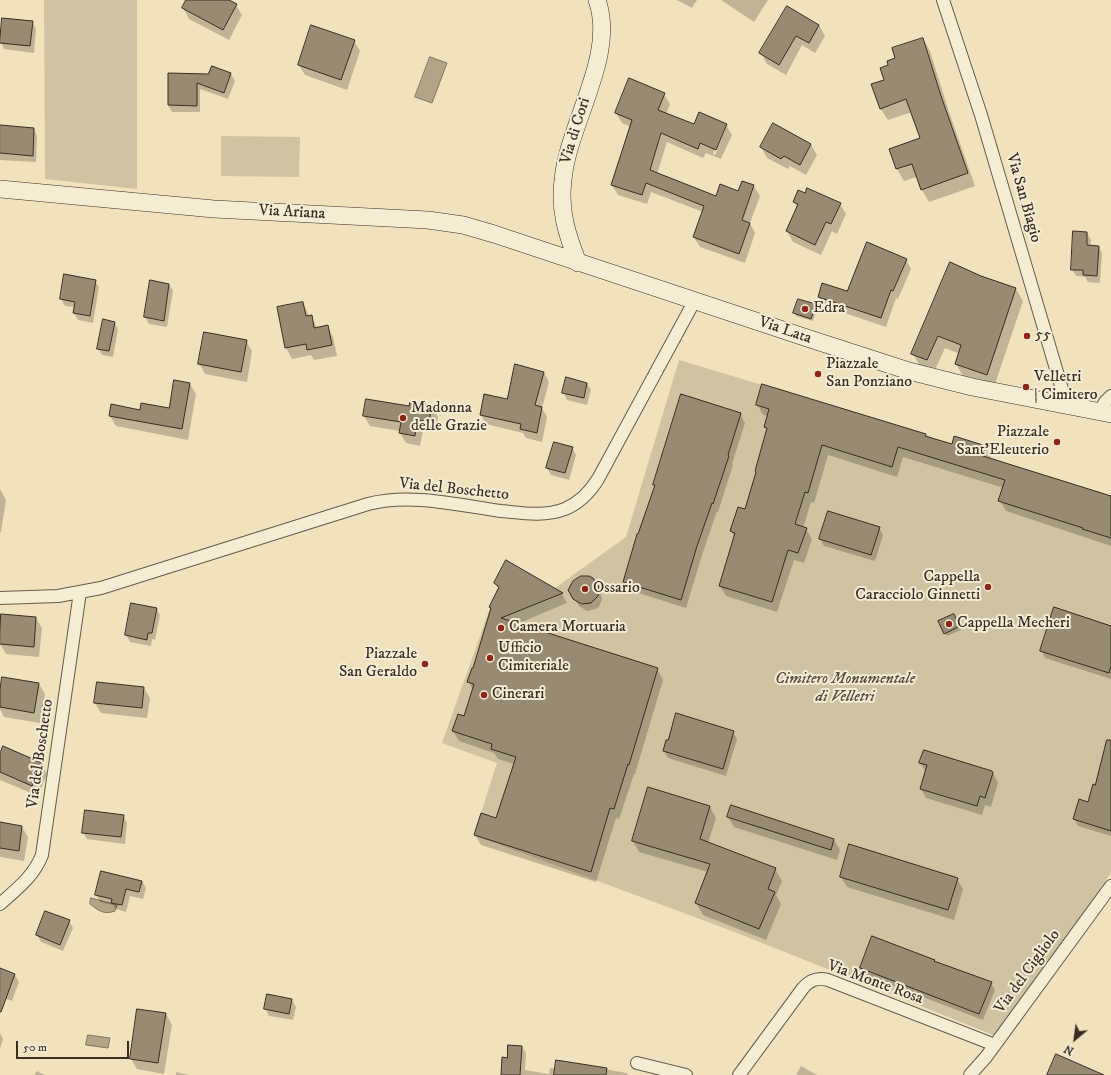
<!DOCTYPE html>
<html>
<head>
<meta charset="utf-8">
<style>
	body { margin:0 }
	#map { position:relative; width:1111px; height:1075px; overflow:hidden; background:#efe2bd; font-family:"IM FELL DW Pica",serif }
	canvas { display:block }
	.north { position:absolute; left:1055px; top:1019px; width:40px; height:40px; -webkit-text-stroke:3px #f5ecd4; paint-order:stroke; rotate:209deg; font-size:11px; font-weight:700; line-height:16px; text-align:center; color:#392d22 }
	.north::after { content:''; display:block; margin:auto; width:14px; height:18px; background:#392d22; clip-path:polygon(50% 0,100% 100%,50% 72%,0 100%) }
	.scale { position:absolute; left:16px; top:1041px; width:113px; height:18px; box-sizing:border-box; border:2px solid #392d22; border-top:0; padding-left:5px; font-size:12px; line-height:14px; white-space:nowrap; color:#392d22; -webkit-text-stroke:3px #f5ecd4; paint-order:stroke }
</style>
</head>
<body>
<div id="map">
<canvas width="1111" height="1075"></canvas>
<div class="north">N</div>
<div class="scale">50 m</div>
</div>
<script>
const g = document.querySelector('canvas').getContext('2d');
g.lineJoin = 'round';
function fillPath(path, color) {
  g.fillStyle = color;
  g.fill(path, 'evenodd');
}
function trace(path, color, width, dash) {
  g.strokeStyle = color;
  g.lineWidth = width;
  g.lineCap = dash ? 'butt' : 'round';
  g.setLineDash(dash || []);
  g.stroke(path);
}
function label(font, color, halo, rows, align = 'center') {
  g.font = font + ' "IM FELL DW Pica",serif';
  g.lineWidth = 4;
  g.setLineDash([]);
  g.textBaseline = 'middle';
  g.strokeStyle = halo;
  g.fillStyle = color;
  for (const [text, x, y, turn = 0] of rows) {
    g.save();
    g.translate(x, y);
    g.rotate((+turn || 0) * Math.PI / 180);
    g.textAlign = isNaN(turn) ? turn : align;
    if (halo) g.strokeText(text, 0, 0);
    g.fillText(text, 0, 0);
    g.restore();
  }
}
fillPath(new Path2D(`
	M44 0H137V189L45 179Z
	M221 136 300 137 299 177 221 176Z
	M679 360 926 434 937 440 952 444 954 436 986 446 983 456 1111 496V873L996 1036 732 931 474 835 497 763 442 743 490 608 489 607 499 587 494 583 506 560 555 588 626 537Z`), '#d0c3a3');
const water = new Path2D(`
	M430 57 447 63 432 103 415 97Z
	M91 898 117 905 115 911C104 915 99 911 90 904Z
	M88 1035 110 1038 108 1048 86 1045Z`);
fillPath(water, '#b1a488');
trace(water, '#81745f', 1);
fillPath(new Path2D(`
	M188 0H227L236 5 242 15 229 40 189 19 183 8Z
	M677 0H697L692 8Z
	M721 0H768L754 22Z
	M787 7 819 25 825 36 815 53 802 45 786 75 767 64 761 53Z
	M32 22 36 29 34 53 4 49 1 42Z
	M923 39 930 51 948 109 975 186 929 202 922 190 917 177 904 181 897 169 891 150 921 139 912 112 888 120 880 108 885 80 890 66 897 58Z
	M354 41 360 51 347 90 305 75 299 65Z
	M212 67 231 74 235 81 228 99 200 89V112H172L168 105 169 74 209 75Z
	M664 94 670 104 666 114 695 125H726L732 135 721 159 706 153 703 158 667 142 657 174 716 197 739 192 742 182 754 186 760 196 750 223 755 233 745 263 700 247 694 237 703 212 651 192 647 204 618 195 612 185 631 127 622 123 616 113ZM723 130H725L715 155 713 154Z
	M773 125 811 145 817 155 806 175 790 166 788 169 767 158 761 147Z
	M0 126 34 129 37 136 36 162 0 160Z
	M794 202 840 204 846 214 837 234 832 231 821 255 793 242 787 231 798 208Z
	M1087 233 1091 240 1090 246H1098L1102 253 1100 283 1088 282 1085 277 1076 276 1072 269Z
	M906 260 911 269 898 299 896 298 886 327 824 306 819 297 847 292Z
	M981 277 1016 289 1023 301 994 387 963 376 956 364 960 354 945 348 934 372 920 366 913 354Z
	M95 281 99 287 93 323 78 320 74 313 75 307 65 306 61 299Z
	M169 284 173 291 167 327 149 324 145 317Z
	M303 303 309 316H311L317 328 327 326 333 337 337 356 314 360 311 355 292 359 286 348 278 308Z
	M815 305 817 308 813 321 796 316 795 313Z
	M114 322 118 329 113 357 102 355 98 348Z
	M246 341 252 351 247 382 205 374 199 363Z
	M544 372 549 382 542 408 547 417 542 442 526 438 523 433 486 424 481 415 485 395 507 400Z
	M587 383 591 390 587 405 567 400 564 393Z
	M190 384 196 394 188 440 116 426 110 416 141 411 170 409Z
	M757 404 925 435 927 438 953 446 985 447 991 457V460L1111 497V546L1006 511 1000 501 1004 488 903 457 897 477 828 455 814 503 811 502 803 528 806 529 812 539 804 563 794 560 777 612 726 596 720 586 735 538 731 531 746 510 768 431 765 427 768 416 763 415Z
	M432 406 438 417 435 432 423 430 420 446 406 443 400 433V431L370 426 364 416 410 407Z
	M740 414 745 423 732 464 733 465 718 512 717 511 702 555 686 608 629 590 624 581 655 486 654 485Z
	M572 448 576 455 569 480 551 475 547 468Z
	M0 489 6 500 1 532H0Z
	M879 528 883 535 875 561 824 546 820 539Z
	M506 562 562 594 567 603 517 624 657 669 663 680 635 774H634L619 819 616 818 596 882 481 845 475 835 497 819 514 764 498 759 494 753 459 741 453 731 464 717 473 690 469 682 474 669 492 610 490 607 499 589 495 583Z
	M593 579 600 590 602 599 599 607 595 609 587 611 579 606 569 590Z
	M132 604 156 608 160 615 155 640 152 639 151 646 130 642 126 635Z
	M2 615 36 618 42 628 39 657 6 654 0 644Z
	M953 615 961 630 947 636 940 622Z
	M1111 627V679L1045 658 1042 651Z
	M39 684 45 694 40 723 4 717 0 709V697Z
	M144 688 150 698 147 718 101 713 95 703Z
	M733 732 737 739 726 776 668 758 664 751Z
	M0 756 41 763 47 774 38 796 0 780Z
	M1111 757V836L1078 826 1074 819 1088 804 1095 786Z
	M920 763 993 773 998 783 991 807 985 805 982 815 926 798 921 789 926 772Z
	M710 807 716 818 708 843 775 869 782 881 776 895 781 904 766 940 703 915 696 903 708 872 639 852 633 841Z
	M123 816 127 823 125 844 87 839 83 832Z
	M728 817 834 840 840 850 837 860 734 827Z
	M0 823 22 827 28 837 24 861 0 857Z
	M841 877 957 879 963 889 954 920 847 887Z
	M142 881 146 888 143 899 130 896 126 912 116 909 113 905 100 902 96 895Z
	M46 912 69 921 73 928 63 951 41 942 37 935Z
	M934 960 935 962 991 983 995 990 983 1020 865 975 862 968Z
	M0 969 15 975 19 982 12 1001 1 997 0 1000Z
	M292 1000 296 1007 293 1020 269 1016 265 1009Z
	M138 1010 166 1014 172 1025 164 1074 137 1069 131 1059Z
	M0 1033 3 1039 0 1049Z
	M522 1047 526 1053 525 1070 549 1074 550 1068 556 1069 557 1061 627 1073 628 1075H502L508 1059Z
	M801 1066 817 1075H796Z
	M37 1071 45 1075H34Z
	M176 1072 189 1075H176Z`), '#0003');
const building = new Path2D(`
	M186 0H229L237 4 223 30 182 8Z
	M787 6 819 25 809 43 796 36 779 65 759 53Z
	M2 18 33 21 30 46 0 43Z
	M311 25 355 40 341 80 298 65Z
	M923 38 941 96 968 173 921 190 912 164 896 169 889 149 920 138 906 99 880 109 871 84 884 80 880 68 888 65 887 61 895 58 892 48Z
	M212 66 231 73 224 93 197 83V106L168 105V73L208 74Z
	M629 78 665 93 658 110 694 124 699 112 727 124 716 150 700 143 698 149 661 133 650 170 716 196 720 184 738 191 742 181 754 185 742 220 750 223 739 254 693 237 704 206 646 183 642 195 611 185 632 120 615 113Z
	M773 123 811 144 800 165 784 156 781 159 760 147Z
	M0 125 34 128 33 156 0 153Z
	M807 188 841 203 831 224 826 222 815 245 786 231 798 204 793 202 798 190 805 193Z
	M1073 231 1087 232V245L1099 246 1097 276 1083 275V270H1071Z
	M867 242 907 259 893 291 891 290 881 318 818 297 822 283 847 291Z
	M950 262 981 276 1016 288 987 375 955 364 961 345 938 336 927 360 911 354Z
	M64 274 96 280 90 316 73 313 75 302 60 299Z
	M150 280 169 284 164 321 144 317Z
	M798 299 816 304 811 319 793 313Z
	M303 302 306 316 312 315 314 328 328 325 332 345 307 350 306 344 285 348 277 307Z
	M103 319 115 322 109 351 97 349Z
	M204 332 247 340 241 372 198 364Z
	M515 364 544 372 535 405 542 407 537 433 520 429 521 424 480 415 484 394 507 399Z
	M566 377 587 383 584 398 562 393Z
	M174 380 190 383 182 429 109 416 111 404 140 410 141 403 169 408Z
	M762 384 926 434 925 436 952 444 954 436 986 446 983 456 1111 496V538L1082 529 1083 528 998 501 1005 480 898 447 892 467 822 445 808 493 805 492 795 524 807 528 798 553 788 550 772 602 719 586 735 533 730 531 738 507 745 509 756 472 755 471 767 428 764 427 769 409 756 405Z
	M681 394 741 413 728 455 729 456 713 504 712 503 697 546 681 600 623 582 637 534H638L655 485H653Z
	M366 399 409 406 410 402 432 405 429 422 417 420 415 436 399 433 401 422 363 416Z
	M554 442 573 447 565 473 546 468Z
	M828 511 880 527 871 555 819 539Z
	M506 560 563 593 501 618 658 668 629 765 628 764 614 809 610 808 591 872 474 835 481 813 496 818 516 757 491 749 492 744 452 731 458 714 464 716 474 684 467 682 472 668H473L491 608 489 607 499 587 494 583Z
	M581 576H589L593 578 599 587 598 596 591 603 582 604 578 602 573 599 568 590 573 581Z
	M131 603 157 608 152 633H148L147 640 125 635Z
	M1054 607 1111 626V666L1109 673 1040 651Z
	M1 614 36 617 34 647 0 644Z
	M954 614 960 626 944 634 938 621Z
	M2 677 39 683 34 713 0 707V690Z
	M97 682 144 687 142 708 94 703Z
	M676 713 734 731 723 769 663 751 666 740H668Z
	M1107 740H1111V831L1073 819 1079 799 1088 802 1093 784 1095 785Z
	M3 746 42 763 32 786 0 772V754Z
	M924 750 992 771 993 773 985 798 980 796 977 806 920 789 927 765 919 763Z
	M648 787 710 806 700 839 776 868 768 889 775 892 759 929 695 903 710 864 632 841Z
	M731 805 834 839 831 850 727 817Z
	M85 810 124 815 121 837 82 833Z
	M0 822 22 826 19 851 0 848Z
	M849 844 958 878 948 910 840 877Z
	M101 871 142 881 139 892 126 889 122 905 111 903 112 899 95 895Z
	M45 911 70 920 60 945 36 935Z
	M872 936 935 960 934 961 992 982 979 1014 860 968Z
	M0 968 15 974 1 1012H0Z
	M267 994 292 999 289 1014 264 1009Z
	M137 1009 166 1013 158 1063 130 1059Z
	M508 1045 522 1046 520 1075H501L502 1057 507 1058Z
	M1056 1054 1104 1075H1047Z
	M556 1060 607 1068 606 1075H554Z`);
fillPath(building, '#988b73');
trace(building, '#392d22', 1);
const minor = new Path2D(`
	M943 0 981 115 1067 406
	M1099 412 1105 402 1111 396
	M0 598 58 596 101 588 368 504C411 493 457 505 501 511 522 513 544 517 565 509 579 503 590 492 598 479L695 300
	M0 904C17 889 34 876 42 855L80 592
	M637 1063 686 1075
	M739 1075 803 988C810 980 817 977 828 980L995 1045
	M970 1075 986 1057 1111 886`);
const secondary = new Path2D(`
	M0 189 214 209 428 220 463 225 494 234 807 338 909 371 972 387 1111 414
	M578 263C567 234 559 211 563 180 568 123 617 56 597 0`);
trace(minor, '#665a49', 14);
trace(secondary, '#392d22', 18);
trace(minor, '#f5ecd4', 12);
trace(secondary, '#f5ecd4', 17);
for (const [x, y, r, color] of [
	[805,309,4,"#8f2418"],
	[1027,336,4,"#8f2418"],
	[818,374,4,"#8f2418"],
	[1026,387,4,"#8f2418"],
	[403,418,4,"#8f2418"],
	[1057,442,4,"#8f2418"],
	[988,587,4,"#8f2418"],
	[585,589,4,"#8f2418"],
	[949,624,4,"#8f2418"],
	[501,628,4,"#8f2418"],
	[490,658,4,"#8f2418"],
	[425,664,4,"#8f2418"],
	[484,695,4,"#8f2418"]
]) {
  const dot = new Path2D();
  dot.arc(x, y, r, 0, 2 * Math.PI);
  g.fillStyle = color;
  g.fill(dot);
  trace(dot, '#f5ecd4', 1.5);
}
label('16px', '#392d22', '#f5ecd4', [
	["Via di Cori",576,131,-73],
	["Via San Biagio",1023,198,74],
	["Via Ariana",292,213,3],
	["Via Lata",785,331,19],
	["Via del Boschetto",454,490,6],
	["Via del Boschetto",41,754,-82],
	["Via del Cigliolo",1028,972,-54],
	["Via Monte Rosa",875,983,20]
]);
label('16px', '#392d22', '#f5ecd4', [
	["Edra",813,309],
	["55",1035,336],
	["Piazzale",826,365],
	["San Ponziano",826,383],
	["Velletri",1034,378],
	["| Cimitero",1034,396],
	["Madonna",411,409],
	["delle Grazie",411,427],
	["Piazzale",1049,433,"right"],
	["Sant'Eleuterio",1049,451,"right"],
	["Cappella",980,578,"right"],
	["Caracciolo Ginnetti",980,596,"right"],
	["Ossario",593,589],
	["Cappella Mecheri",957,624],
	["Camera Mortuaria",509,628],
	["Ufficio",498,649],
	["Cimiteriale",498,667],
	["Piazzale",417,655,"right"],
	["San Geraldo",417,673,"right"],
	["Cinerari",492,695]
], 'left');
label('italic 16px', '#574b3c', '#f5ecd4', [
	["Cimitero Monumentale",845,680],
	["di Velletri",845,698]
]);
</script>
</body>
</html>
